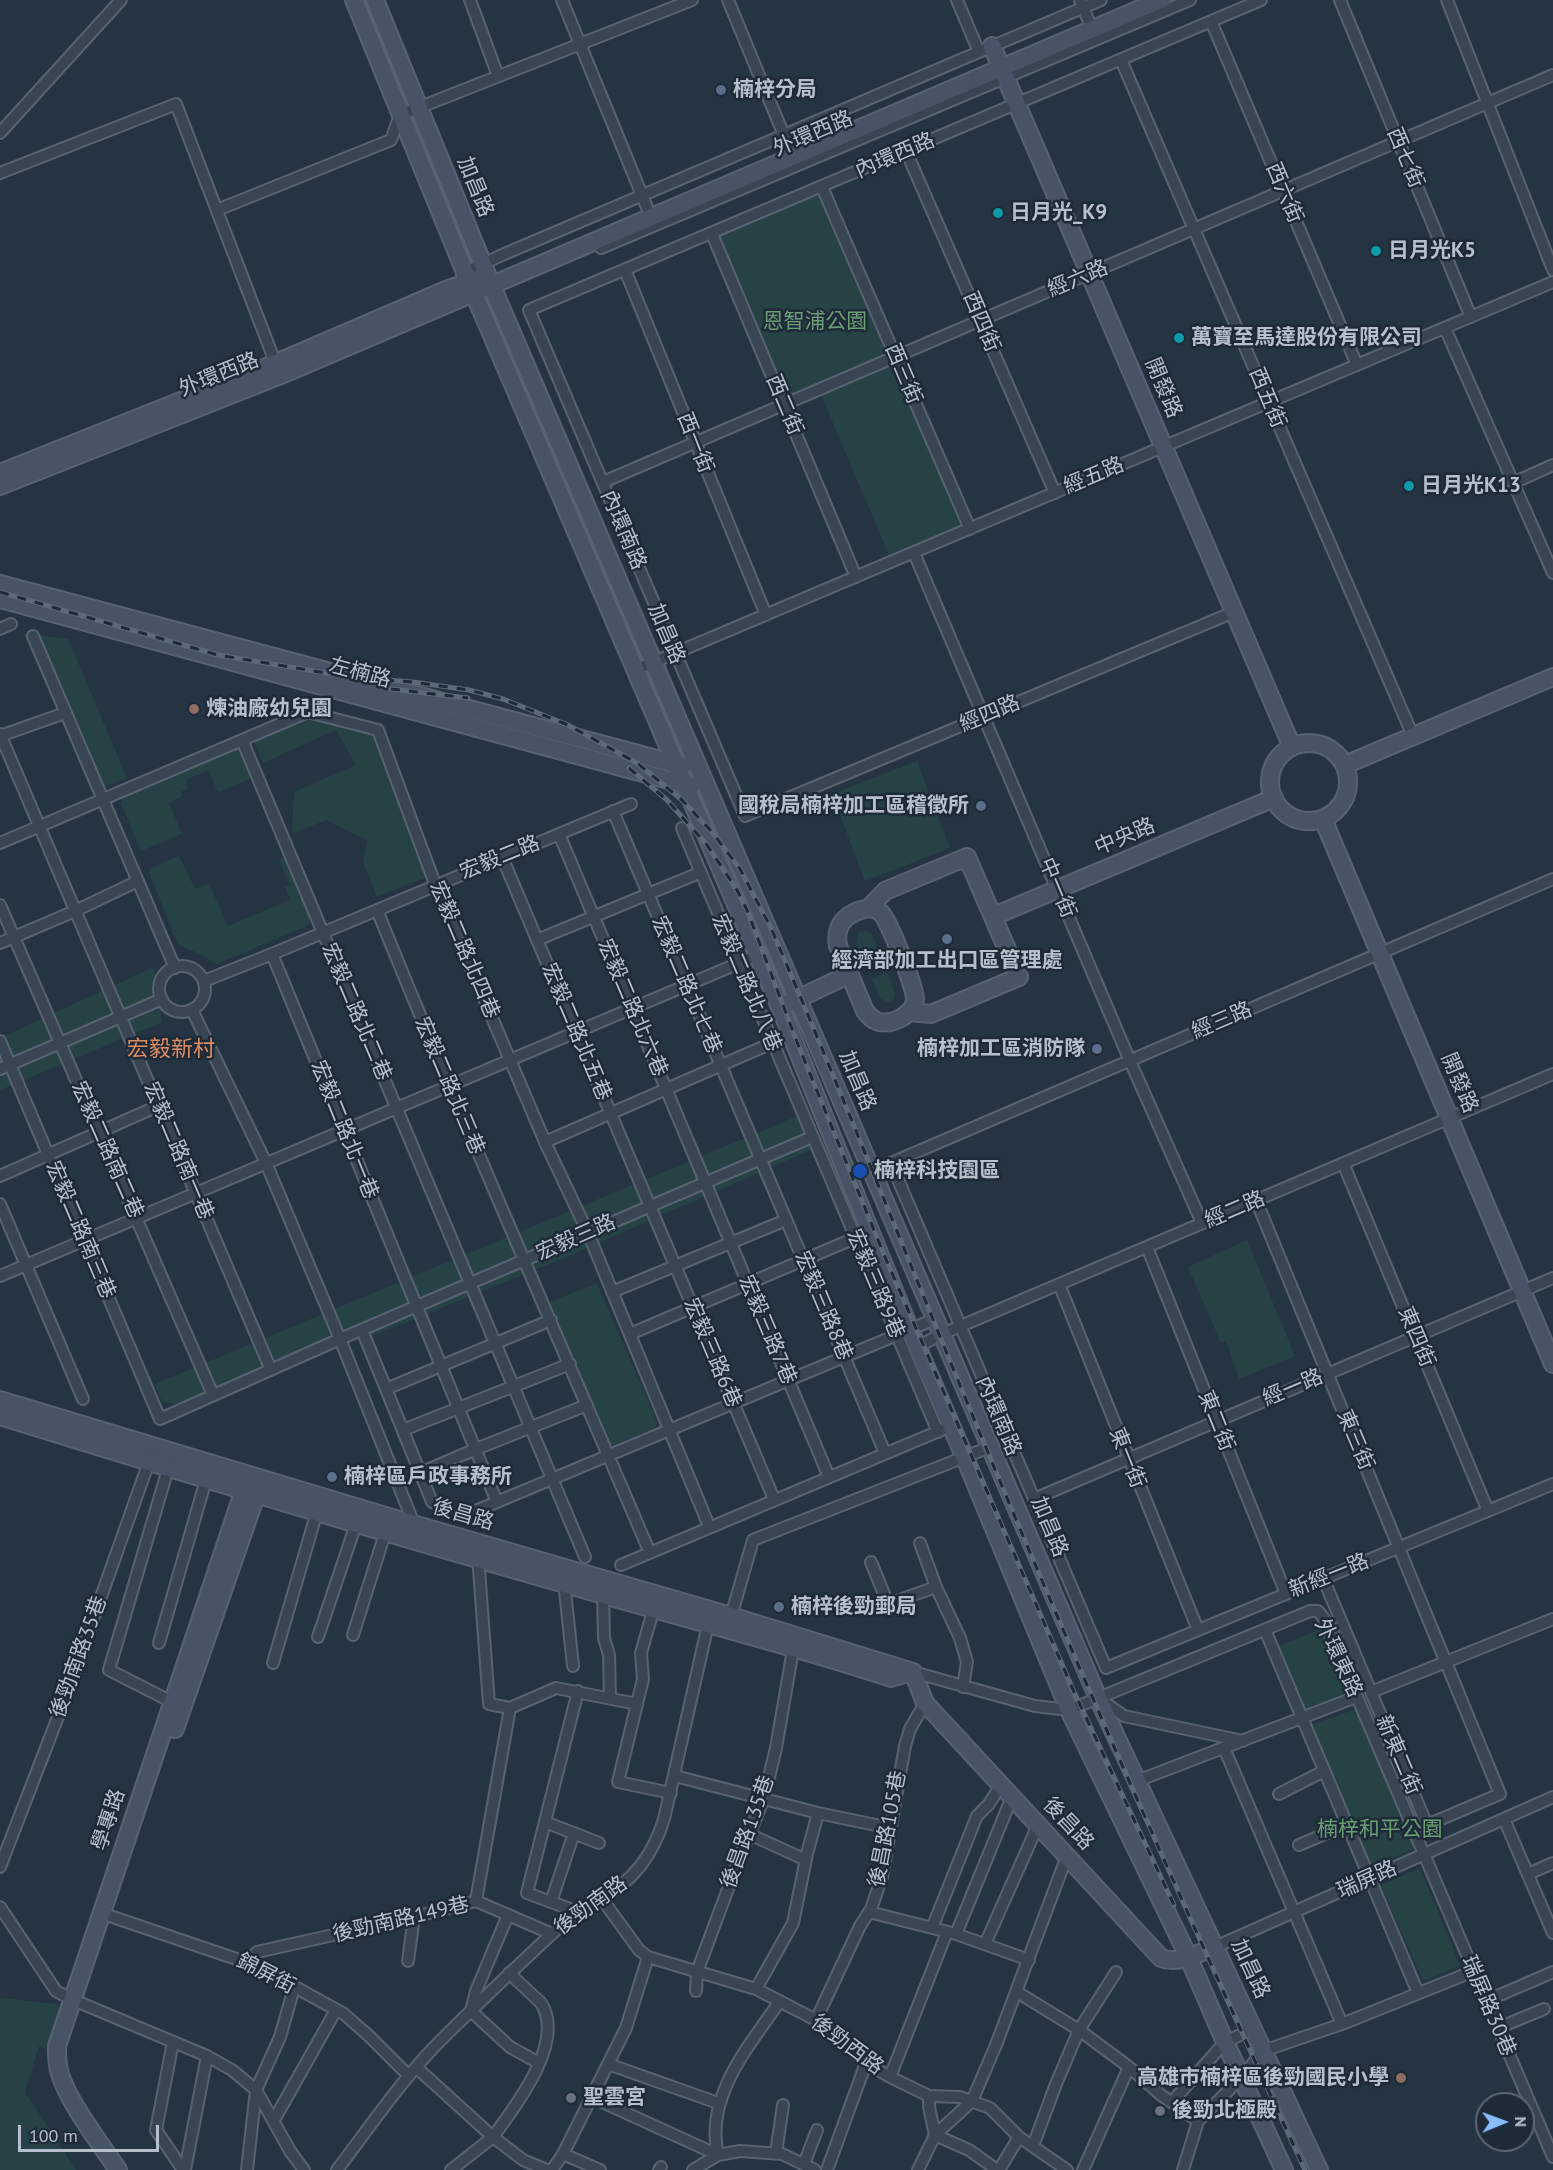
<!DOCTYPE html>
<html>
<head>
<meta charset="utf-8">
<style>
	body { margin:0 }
	#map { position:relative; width:1553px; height:2170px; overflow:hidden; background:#253443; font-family:"PT Sans",sans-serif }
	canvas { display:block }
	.north { position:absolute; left:1475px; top:2092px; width:60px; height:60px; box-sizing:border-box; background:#1e2a38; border:2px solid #5b6673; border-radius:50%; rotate:89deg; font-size:16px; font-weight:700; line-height:24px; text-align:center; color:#b6c0cc }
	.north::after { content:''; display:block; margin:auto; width:21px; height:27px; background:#8abefd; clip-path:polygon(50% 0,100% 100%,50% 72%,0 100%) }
	.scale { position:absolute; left:18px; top:2125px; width:141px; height:27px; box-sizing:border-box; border:3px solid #b6c0cc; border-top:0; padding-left:8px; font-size:18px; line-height:21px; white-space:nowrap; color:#b6c0cc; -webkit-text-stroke:4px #1e2a38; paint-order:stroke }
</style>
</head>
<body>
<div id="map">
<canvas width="1553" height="2170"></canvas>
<div class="north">N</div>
<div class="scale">100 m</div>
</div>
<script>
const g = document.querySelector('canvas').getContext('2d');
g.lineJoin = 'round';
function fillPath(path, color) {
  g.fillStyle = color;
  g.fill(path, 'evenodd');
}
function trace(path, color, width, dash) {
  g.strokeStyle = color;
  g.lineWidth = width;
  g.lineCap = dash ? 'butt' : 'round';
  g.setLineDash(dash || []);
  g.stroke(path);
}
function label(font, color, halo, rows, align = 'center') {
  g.font = font + ' "PT Sans","Noto Sans TC",sans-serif';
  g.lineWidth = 5;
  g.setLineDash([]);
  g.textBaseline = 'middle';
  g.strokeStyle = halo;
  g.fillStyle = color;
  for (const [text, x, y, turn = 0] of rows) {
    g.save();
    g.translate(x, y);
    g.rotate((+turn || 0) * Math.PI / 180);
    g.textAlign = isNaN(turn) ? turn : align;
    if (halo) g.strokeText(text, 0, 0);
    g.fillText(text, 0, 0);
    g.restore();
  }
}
fillPath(new Path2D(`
	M822 187 970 529 892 562 819 390 784 405 712 234Z
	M23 633 68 639 127 778 92 792Z
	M308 717 375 734 428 872 424 878 377 897 363 862 367 840 326 820 292 834 294 792 356 765 336 730 263 763 255 743 260 737Z
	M233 747 240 749 252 778 218 792 208 770 186 780 188 788 181 792 183 795 169 803 182 834 141 851 121 804 124 797Z
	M917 761 950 848 865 881 832 794Z
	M179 856 195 889 209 884 228 926 290 900 285 887 290 885 279 860 286 857 310 917 309 925 217 964C210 962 209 959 203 956 195 950 186 950 178 944L149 873V869Z
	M865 931 872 934 880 955 863 961 856 941 859 933Z
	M154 967 162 1022 0 1090V1038Z
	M887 972 895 994 893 1000 887 1002 880 998 872 979Z
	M800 1115 813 1149 562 1259 372 1336 365 1323 177 1404 162 1402 155 1384Z
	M1247 1240 1295 1356 1239 1379 1226 1341 1221 1343 1188 1267Z
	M597 1283 657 1422 656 1427 614 1445 609 1443 550 1302Z
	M1321 1629 1347 1692 1304 1711 1278 1646Z
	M1356 1709 1414 1849 1368 1868 1311 1725Z
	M1420 1868 1460 1966 1423 1981 1381 1885Z
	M0 1998 57 2004 61 2012 51 2050 39 2046 25 2092 76 2170H0Z`), '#274244');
const street = new Path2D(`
	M470 0 498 76
	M562 0 653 222
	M728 0 795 162
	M957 0 979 52
	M1080 0 1094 34
	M1340 0 1471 317
	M1447 0 1553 270
	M1211 21 1357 365
	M1121 60 1413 736
	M0 133 121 0
	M906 151 1055 493
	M0 173 176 104 277 367
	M822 187 970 529
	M217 210 391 140 400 115 692 0
	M712 234 856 577
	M601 248 1190 0
	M625 270 766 615
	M462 274 502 255 1101 0
	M1445 328 1553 573
	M603 482 1553 75
	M1513 483 1553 465
	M914 553 1130 1061 1202 1223
	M1234 612 745 816 529 310 1261 0
	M0 629 11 624
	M33 636 175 968
	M635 670 1553 282
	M0 734 271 1370
	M0 736 65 713
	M242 740 585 1557
	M613 811 885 1453
	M682 828 938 1432
	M559 834 829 1477
	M0 843 308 712 378 730 435 884 545 1142 588 1233 709 1526
	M502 857 774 1499
	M1553 879 891 1163 1106 1668 1553 1484
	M0 905 213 1395
	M377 910C464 1126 559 1339 650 1553
	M537 940 699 873
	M0 943 75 911 138 881
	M272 954 497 1502
	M159 989a23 23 0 1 1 46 0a23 23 0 1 1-46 0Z
	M204 981 272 954 631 804
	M192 1010 266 1163 340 1339 414 1524 413 1527
	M0 1041 160 1419 340 1339 812 1137
	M0 1069 162 999
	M545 1142 772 1043
	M1343 1163 1488 1511
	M0 1176 158 1106
	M1256 1200 1500 1794 1427 1825 1323 1578
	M0 1204 83 1399
	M1147 1247 1286 1594
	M0 1276 758 955
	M1059 1284 1198 1630
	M612 1292 786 1220
	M362 1330 432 1502
	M630 1334 855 1238
	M917 1347 942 1334 1553 1074
	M386 1389 551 1320
	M403 1430 570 1364
	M170 1462 109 1670 172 1702
	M420 1473 476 1449 587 1405
	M1034 1499 1553 1278
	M473 1512 935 1319
	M920 1543 936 1587 960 1638 967 1662 963 1687
	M478 1556 489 1704 510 1708
	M871 1562 888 1604 936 1587
	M621 1565 944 1429
	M564 1581 573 1666
	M603 1591 604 1638 609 1655 610 1698
	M655 1604 641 1653 643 1679 618 1782 671 1793
	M730 1620 753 1540 990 1447
	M1265 1630 1418 1993
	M353 1635 387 1527
	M318 1637 358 1518
	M159 1643 207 1476
	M273 1663 318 1508
	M913 1672 1035 1706 1069 1710 1310 1611H1318L1323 1617 1553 2157
	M1371 1692 1553 1619
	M1101 1700 1124 1716 1243 1741
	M1224 1748 1342 2024
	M675 1776 818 1813 890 1828
	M1137 1781 1356 1697
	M1279 1794 1324 1771
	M1504 1819 1553 1933
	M545 1822 599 1843
	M749 1834 806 1860
	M1299 1845 1346 1825
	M0 1867 63 1704 151 1456
	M1528 1874 1553 1863
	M602 1899 639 1950 648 1957 756 1989 816 2020 866 2063 890 2077 929 2096 960 2097 990 2108 1019 2137 1067 2170
	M476 1901 510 1708 556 1688 637 1704
	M551 1902 574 1833
	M0 1907 56 1991 71 1999 207 2056 232 2070 256 2090 290 2151 304 2170
	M578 1912 527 1893 578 1691
	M869 1912 956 1934 1029 1960
	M101 1913 257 1966 344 2014 369 2036 409 2076
	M508 1915 476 1991 471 2011 510 2047 539 2063
	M932 1928 977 1816 989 1804 1001 1785
	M956 1934 1012 1797
	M985 1944 1038 1825
	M1215 1947 1553 1797
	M408 1961 414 1917
	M248 1962 257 1952 414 1917 476 1901 552 1934
	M509 1973 541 2003C566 2042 516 2105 493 2137L523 2160 547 2170
	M756 1989 793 1923 807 1854 818 1813
	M696 1991 697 1972 738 1862 764 1798 776 1748 794 1644
	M1017 1992 1079 2030 1129 2067 1161 2095 1198 2121
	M1486 2001 1553 1972
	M816 2020 860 1926 871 1909 882 1877 905 1746 910 1729 925 1703
	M1498 2028 1544 2009
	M173 2042 156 2130 183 2170
	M608 2064 718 2103
	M417 2068 493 2137 451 2170
	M890 2077 947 1932
	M929 2096V2107L935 2135 969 2150 997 2170
	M591 2097 718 2155
	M1172 2102 1225 2042 1253 2029
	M274 2120 336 2010
	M1033 2146 1056 2084 1079 2030 1116 1972
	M776 2153 783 2105
	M563 2154 600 2170
	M718 2155C704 2097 749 2046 780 2001
	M804 2164 817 2130
	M185 2170 207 2056
	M247 2170 256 2090 280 2037 294 1988
	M337 2170C372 2124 405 2075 446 2035 486 1996 525 1958 566 1921 576 1912 589 1906 601 1899 634 1880 653 1855 664 1819L709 1620
	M552 2170 563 2154 626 2028 648 1957
	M659 2170 661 2167
	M693 2170 718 2155 740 2151 782 2154 815 2170
	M827 2170 866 2063
	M918 2170 935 2135 972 2101 996 2045 1067 1856
	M999 2170 1019 2137
	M1083 2170 1129 2067
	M1183 2170 1198 2121 1242 2077 1263 2051 1342 2024 1474 1971`);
const secondary = new Path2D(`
	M354 0 469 282 780 1007 910 1330 965 1458 1069 1710 1188 1956 1225 2042 1284 2170
	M375 0 491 284 1098 1698 1319 2170
	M992 46 1292 747
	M0 473 276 363 446 290 477 279
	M0 486 281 375 1161 0
	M0 584 683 766
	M0 599 691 786
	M1270 782a39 39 0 1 1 78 0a39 39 0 1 1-78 0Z
	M1345 765 1553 677
	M1323 819 1553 1364
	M869 908 885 891 967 857 1019 977 931 1014 910 1012
	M869 908C874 909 877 909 881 913 889 921 916 989 915 1000 914 1014 893 1025 879 1022 872 1020 869 1016 865 1011L838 946C834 924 847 912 869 908Z
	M994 916 1274 798
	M789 1003 850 974
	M0 1400 389 1517 731 1616 913 1672
	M0 1416C199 1478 399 1537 600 1594 697 1622 795 1646 891 1678L912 1672
	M913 1672 925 1703 1161 1958C1178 1965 1198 1953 1215 1947
	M175 1729 260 1484
	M118 2170C101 2144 62 2095 58 2065 57 2059 57 2052 57 2046L247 1481`);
trace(street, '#576370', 14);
trace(secondary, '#576370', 20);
trace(street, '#394552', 10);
trace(secondary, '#475466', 16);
const rail = new Path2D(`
	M0 592 218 655 356 678 413 682 469 690 503 699 568 725 637 763 682 800 712 832 740 869 771 928C843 1095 909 1263 979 1431 1082 1679 1192 1925 1305 2170
	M391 689 468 698
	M629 768 667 800 707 845 737 890 747 910 797 1042 885 1257 1075 1694 1174 1905`);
trace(rail, '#5b6a79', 5);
trace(rail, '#1e2a38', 3, [9]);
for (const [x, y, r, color] of [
	[721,90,6,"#5c6f8a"],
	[998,213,6,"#0f9aa8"],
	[1376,251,6,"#0f9aa8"],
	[1179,338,6,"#0f9aa8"],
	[1409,486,6,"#0f9aa8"],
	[194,709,6,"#8d6e63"],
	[981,806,6,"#5c6f8a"],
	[947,939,6,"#5c6f8a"],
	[1097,1049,6,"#5c6f8a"],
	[860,1171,8,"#1a4fb4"],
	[332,1477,6,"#5c6f8a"],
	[779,1607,6,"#5c6f8a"],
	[1401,2078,6,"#8d6e63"],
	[571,2098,6,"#6b7280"],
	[1160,2111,6,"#6b7280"]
]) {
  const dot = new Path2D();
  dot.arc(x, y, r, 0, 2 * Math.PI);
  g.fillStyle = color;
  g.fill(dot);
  trace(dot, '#1e2a38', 2);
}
label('bold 21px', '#b6c0cc', '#1e2a38', [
	["楠梓分局",733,90],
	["日月光_K9",1010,213],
	["日月光K5",1388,251],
	["萬寶至馬達股份有限公司",1191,338],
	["日月光K13",1421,486],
	["煉油廠幼兒園",206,709],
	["國稅局楠梓加工區稽徵所",969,806,"right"],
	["經濟部加工出口區管理處",947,961,"center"],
	["楠梓加工區消防隊",1085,1049,"right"],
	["楠梓科技園區",874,1171],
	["楠梓區戶政事務所",344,1477],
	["楠梓後勁郵局",791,1607],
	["高雄市楠梓區後勁國民小學",1389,2078,"right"],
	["聖雲宮",583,2098],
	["後勁北極殿",1172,2111]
], 'left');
label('21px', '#b6c0cc', '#1e2a38', [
	["外環西路",813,134,-23],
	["內環西路",895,156,-23],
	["西七街",1405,158,67],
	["加昌路",475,187,68],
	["西六街",1284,193,67],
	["經六路",1078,279,-23],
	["西四街",981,322,67],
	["西三街",903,374,67],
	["外環西路",219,375,-22],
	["開發路",1163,388,67],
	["西五街",1267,398,67],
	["西二街",784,405,67],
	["西一街",695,443,68],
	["經五路",1094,476,-23],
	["內環南路",623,530,67],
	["加昌路",666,634,67],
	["左楠路",360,673,15],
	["經四路",990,714,-23],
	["中央路",1125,837,-23],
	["宏毅二路",500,858,-22],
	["中一街",1057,888,67],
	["宏毅二路北四巷",464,950,67],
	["宏毅二路北八巷",746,983,67],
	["宏毅二路北七巷",686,985,67],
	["宏毅二路北六巷",632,1008,67],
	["宏毅二路北二巷",356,1012,67],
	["經三路",1222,1021,-23],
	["宏毅二路北五巷",576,1032,67],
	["加昌路",857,1081,67],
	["開發路",1459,1083,67],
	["宏毅二路北三巷",449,1086,67],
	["宏毅二路北一巷",344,1130,68],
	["宏毅二路南二巷",107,1150,66],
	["宏毅二路南一巷",178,1151,67],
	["經二路",1235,1210,-23],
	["宏毅二路南三巷",80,1230,67],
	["宏毅三路",576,1238,-24],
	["宏毅三路9巷",875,1284,67],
	["宏毅三路8巷",823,1306,67],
	["宏毅三路7巷",767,1330,67],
	["東四街",1416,1337,67],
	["宏毅三路6巷",712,1353,67],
	["經一路",1293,1388,-23],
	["內環南路",998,1416,67],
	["東二街",1216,1421,68],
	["東三街",1355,1440,67],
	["東一街",1127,1458,68],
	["後昌路",463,1515,16],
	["加昌路",1049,1527,67],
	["新經一路",1329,1576,-22],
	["後勁南路35巷",79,1657,-70],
	["外環東路",1338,1658,65],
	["新東二街",1398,1755,67],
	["學專路",109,1820,-72],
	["後昌路",1068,1824,47],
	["後昌路105巷",888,1829,-79],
	["後昌路135巷",748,1832,-70],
	["瑞屏路",1367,1880,-24],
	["後勁南路",591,1906,-36],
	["後勁南路149巷",401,1920,-13],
	["加昌路",1250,1969,65],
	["錦屏街",266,1974,27],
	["瑞屏路30巷",1488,2006,67],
	["後勁西路",847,2045,37]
]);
label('21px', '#6c9e74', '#1e2a38', [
	["恩智浦公園",815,322],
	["楠梓和平公園",1380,1830]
]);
label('22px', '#dc8e62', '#1e2a38', [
	["宏毅新村",171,1050]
]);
</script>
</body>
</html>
